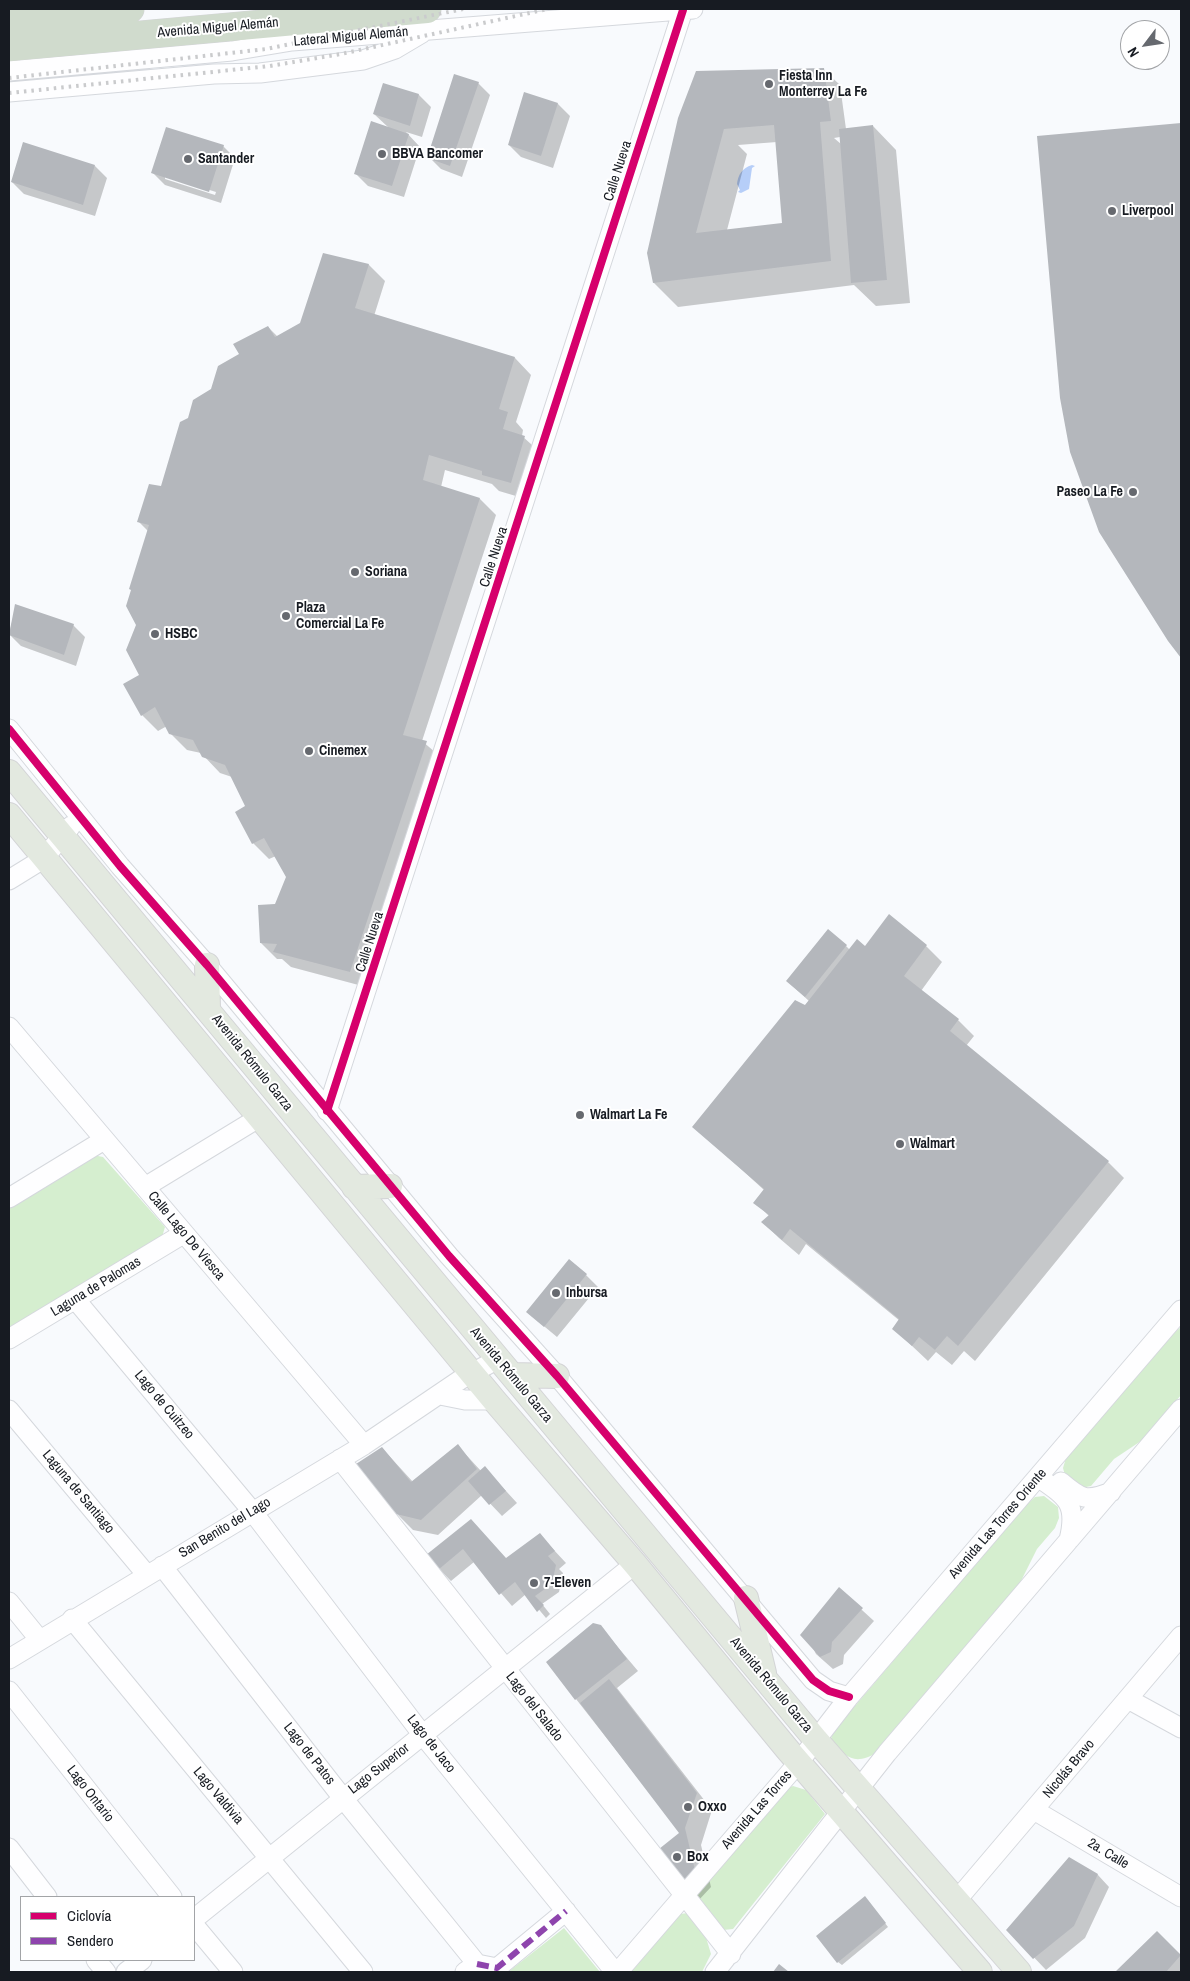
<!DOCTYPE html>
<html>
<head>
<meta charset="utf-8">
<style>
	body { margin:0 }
	#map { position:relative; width:1190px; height:1981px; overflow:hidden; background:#f8fafd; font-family:"Archivo Narrow",sans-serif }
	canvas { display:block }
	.frame { position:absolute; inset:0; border:10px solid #171b22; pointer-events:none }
	.legend { position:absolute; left:20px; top:1896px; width:175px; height:65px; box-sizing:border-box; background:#fff; border:1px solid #a2a4a7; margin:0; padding:6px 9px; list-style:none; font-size:15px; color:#171b22 }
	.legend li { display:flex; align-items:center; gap:10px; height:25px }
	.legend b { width:25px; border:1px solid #a2a4a7 }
	.north { position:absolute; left:1120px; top:20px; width:50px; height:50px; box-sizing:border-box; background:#fff; border:1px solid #a2a4a7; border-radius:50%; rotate:239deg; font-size:14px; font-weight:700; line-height:20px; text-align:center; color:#171b22 }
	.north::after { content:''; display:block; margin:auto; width:18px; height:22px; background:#66696f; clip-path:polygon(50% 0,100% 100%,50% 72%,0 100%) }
</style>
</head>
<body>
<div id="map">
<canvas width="1190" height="1981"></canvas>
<div class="frame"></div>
<ul class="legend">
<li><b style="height:6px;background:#d6006c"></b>Ciclovía</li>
<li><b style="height:6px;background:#8e44ad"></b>Sendero</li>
</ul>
<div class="north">N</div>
</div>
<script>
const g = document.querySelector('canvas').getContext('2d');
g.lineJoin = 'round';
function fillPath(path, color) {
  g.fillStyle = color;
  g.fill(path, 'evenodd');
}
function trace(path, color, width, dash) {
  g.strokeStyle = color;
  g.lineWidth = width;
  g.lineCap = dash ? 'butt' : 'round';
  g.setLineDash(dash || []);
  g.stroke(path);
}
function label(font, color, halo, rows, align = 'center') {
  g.font = font + ' "Archivo Narrow",sans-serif';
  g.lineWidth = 4;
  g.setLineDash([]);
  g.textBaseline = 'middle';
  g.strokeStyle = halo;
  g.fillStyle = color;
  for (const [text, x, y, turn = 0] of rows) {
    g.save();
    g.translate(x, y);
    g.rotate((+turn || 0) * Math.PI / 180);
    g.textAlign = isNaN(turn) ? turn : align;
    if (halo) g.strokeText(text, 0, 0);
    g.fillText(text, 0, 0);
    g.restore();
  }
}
fillPath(new Path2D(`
	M93 1155 103 1157 165 1227 162 1237 9 1329V1206Z
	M1181 1327V1395L1144 1439 1114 1459 1091 1486 1081 1488 1066 1479 1063 1468 1066 1458 1168 1338Z
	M1044 1496 1058 1507 1059 1518 1055 1528 1037 1549 1019 1585 878 1752C854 1766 847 1758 831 1740L832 1733 1025 1506 1035 1497Z
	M793 1786 806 1790 825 1814 733 1929 723 1930 698 1900 697 1892 786 1789Z
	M688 1913 705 1934 711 1954 702 1972H630L680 1914Z
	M564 1928 600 1972H508Z`), '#d5eecf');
fillPath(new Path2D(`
	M752 165 755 166 752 168 749 189 741 193 738 192 740 190 737 184C738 175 742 168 752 165Z`), '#b6cef8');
fillPath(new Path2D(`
	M823 69 840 85 846 129 873 126 896 150 910 303 876 306 854 285 678 307 654 283 648 253 697 72ZM840 137 841 144 834 138ZM777 142 784 224 727 230 747 154 738 145Z
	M478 83 490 95 462 177 441 169 429 157Z
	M384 84 419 95 431 107 422 137 406 132 420 147 404 197 368 186 356 174 389 128 374 114Z
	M525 94 558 104 570 116 553 168 521 157 509 145Z
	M1181 124V656L1169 641 1038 137Z
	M223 146 235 158 221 203 165 185 153 173ZM165 176 216 192 215 195 165 179Z
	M95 166 107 178 95 216 24 194 12 182Z
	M324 254 369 265 385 281 374 316 515 358 531 375 516 422 523 430 522 436 541 453 526 499 499 491 492 484 445 470 441 487 480 499 496 515 422 741 442 758 366 987 291 967 282 959H277L261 943 288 877 276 856 269 859 253 843 247 806 232 777 220 773 201 753 187 750 170 733 167 726 158 731 142 715 141 676 148 531 139 522 162 488 189 418 212 390 268 327 278 337 301 324Z
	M16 606 73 625 85 637 76 666 21 646 9 634Z
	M846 946 850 950 865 948 926 946 942 962 921 991 958 1020 974 1036 966 1046 1108 1162 1124 1178 975 1361 964 1351 952 1365 936 1352 928 1361 893 1328 900 1321 806 1244 799 1255 779 1238 763 1222 769 1216 755 1202 764 1190 694 1126 809 1001 787 981Z
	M586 1275 598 1287 557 1337 527 1312Z
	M458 1446 481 1471 485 1468 517 1503 502 1516 482 1495 438 1535 413 1530 397 1514 382 1448 413 1482Z
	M471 1521 507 1560 540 1535 566 1563 559 1569 563 1573 559 1592 542 1604 550 1614 546 1618 526 1594 512 1606 474 1562 451 1581 439 1569Z
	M839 1589 874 1621 844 1655 843 1664 833 1669 816 1654 811 1644Z
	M600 1626 638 1671 617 1688 712 1810 701 1845 711 1887 697 1902 681 1833 576 1699Z
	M1070 1859 1098 1875 1109 1887 1085 1938 1046 1970 1008 1930Z
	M868 1901 888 1927 842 1965 838 1962Z
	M1157 1933 1181 1956V1972H1118Z`), '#0003');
fillPath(new Path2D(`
	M824 68 831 121 820 122 831 261 653 283 647 253 678 118 696 71ZM774 125 782 223 696 233 724 129Z
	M454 74 479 82 450 166 427 158Z
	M383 83 419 94 410 126 373 114Z
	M524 92 558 103 541 156 508 145Z
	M371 121 409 134 392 186 354 174Z
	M1181 123V658L1168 641 1099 532 1070 452 1060 398 1037 136Z
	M873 125 887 280 851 283 839 129Z
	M166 127 224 145 209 192 151 173Z
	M23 142 95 165 83 205 11 182Z
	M323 253 369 264 355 308 515 357 499 409 508 412 503 429 525 436 511 483 482 475V471L429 455 423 480 480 498 403 735 427 741 350 972 273 952 277 944 260 943 258 905 275 904 286 877 264 838 252 844 235 812 245 806 225 765 202 757 193 740 169 734 155 707 141 716 123 684 139 675 126 650 136 625 126 606 131 590 129 589 149 525 137 522 149 484 161 486 180 422 188 418 193 400 211 389 218 366 239 354 233 344 268 326 275 337 300 323Z
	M15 604 74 624 64 655 9 635Z
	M889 914 927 945 904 976 959 1019 950 1031 1109 1161 958 1346 947 1336 935 1350 919 1337 912 1346 892 1329 899 1319 790 1229 782 1240 761 1222 769 1215 753 1203 764 1189 692 1127 795 1000 805 1005 857 939 865 946Z
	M828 929 847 945 805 997 786 981Z
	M569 1259 587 1274 544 1327 526 1312Z
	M458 1444 477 1469 421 1520 396 1514 356 1464 382 1447 411 1482Z
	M485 1466 506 1491 489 1505 468 1481Z
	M471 1519 506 1558 540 1533 555 1551 548 1556 556 1565 552 1584 535 1596 544 1605 537 1612 515 1582 499 1595 463 1549 438 1570 426 1555Z
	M839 1587 863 1608 832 1642 831 1652 820 1657 800 1635Z
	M593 1623 601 1625 627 1659 575 1700 546 1662Z
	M609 1679 697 1793 685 1828 695 1870 681 1887 654 1853 679 1833 580 1703Z
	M1069 1857 1098 1874 1074 1926 1033 1959 1006 1930Z
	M865 1896 886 1923 837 1963 816 1936Z
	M1157 1931 1181 1955 1166 1972H1115Z
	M779 1964 789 1972H773Z`), '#b4b7bc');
const minor = new Path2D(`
	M9 71 232 51 292 41 693 9
	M9 92 214 74 260 73 363 60 395 49 422 33
	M9 729 120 866 207 965 449 1256 557 1376 813 1680 829 1691 849 1697
	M9 880 43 859 71 826
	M9 1027 364 1445
	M327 1111 683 10
	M145 1187 260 1117
	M9 1198 104 1140
	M75 1299 252 1511 422 1734 615 1972
	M9 1339 183 1234
	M440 1395 465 1400H494
	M9 1410 147 1575
	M340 1459 731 1954
	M1038 1477C1067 1497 1078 1503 1069 1540
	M1061 1482C1081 1499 1086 1502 1111 1492
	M162 1566 342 1797 477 1964
	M9 1602 39 1639
	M72 1619 363 1972
	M9 1659 364 1445 463 1378 498 1359
	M9 1691 172 1897
	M1128 1699 1181 1728
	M1034 1810 1181 1897
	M9 1848 47 1897
	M956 1901 1181 1636
	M194 1919 635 1564
	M194 1925 233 1972
	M96 1960 106 1972
	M126 1972 142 1960
	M465 1972 477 1964 497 1968 566 1911
	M618 1972 799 1762 849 1697 1181 1310
	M715 1972 887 1753 1181 1409`);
const major = new Path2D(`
	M9 772 816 1740 1019 1972
	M9 815 494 1400 635 1564 787 1749 980 1972
	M207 965 208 1009
	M354 1187 390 1186
	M513 1375 557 1376
	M746 1598 764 1673`);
const highway = new Path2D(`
	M9 19 130 9
	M9 47 427 9`);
trace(minor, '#d5d8dd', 21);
trace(major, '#d3d4d6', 26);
trace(highway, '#d3d4d6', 29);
trace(minor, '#fefeff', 19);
trace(major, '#e3e9e0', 24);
trace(highway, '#d0dbcd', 28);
trace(new Path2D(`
	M9 78 266 49 463 9
	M9 93 270 66 341 54 548 9`), '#cacbcd', 4, [2.5, 5]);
trace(new Path2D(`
	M477 1964 497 1968 566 1911`), '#8e44ad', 6, [12, 6]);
trace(new Path2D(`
	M9 729 120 866 207 965 449 1256 557 1376 813 1680 829 1691 849 1697
	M327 1111 683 10`), '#d6006c', 8);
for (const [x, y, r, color] of [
	[769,84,5,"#66696f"],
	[382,154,5,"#66696f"],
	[188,159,5,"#66696f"],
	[1112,211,5,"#66696f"],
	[1133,492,5,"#66696f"],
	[355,572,5,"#66696f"],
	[286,616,5,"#66696f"],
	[155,634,5,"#66696f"],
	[309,751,5,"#66696f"],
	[580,1115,5,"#66696f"],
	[900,1144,5,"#66696f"],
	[556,1293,5,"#66696f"],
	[534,1583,5,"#66696f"],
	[688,1807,5,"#66696f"],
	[677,1857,5,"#66696f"]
]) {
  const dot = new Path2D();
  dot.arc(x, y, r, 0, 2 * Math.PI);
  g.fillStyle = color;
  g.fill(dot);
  trace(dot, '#fff', 2);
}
label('14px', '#171b22', '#fff', [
	["Avenida Miguel Alemán",218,28,-5],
	["Lateral Miguel Alemán",351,37,-5],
	["Calle Nueva",618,171,-72],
	["Calle Nueva",494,557,-72],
	["Calle Nueva",370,942,-72],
	["Avenida Rómulo Garza",252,1063,51],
	["Calle Lago De Viesca",186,1236,50],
	["Laguna de Palomas",96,1287,-31],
	["Avenida Rómulo Garza",511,1375,50],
	["Lago de Cuitzeo",164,1405,50],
	["Laguna de Santiago",78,1492,50],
	["Avenida Las Torres Oriente",998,1524,-49],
	["San Benito del Lago",225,1528,-31],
	["Avenida Rómulo Garza",771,1685,50],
	["Lago del Salado",534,1707,52],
	["Lago de Jaco",431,1744,52],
	["Lago de Patos",309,1754,52],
	["Lago Superior",379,1769,-38],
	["Nicolás Bravo",1069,1769,-50],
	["Lago Ontario",90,1794,52],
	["Lago Valdivia",218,1796,50],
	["Avenida Las Torres",757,1810,-49],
	["2a. Calle",1108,1854,31]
]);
label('bold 14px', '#171b22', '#fff', [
	["Fiesta Inn",779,76],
	["Monterrey La Fe",779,92],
	["BBVA Bancomer",392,154],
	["Santander",198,159],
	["Liverpool",1122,211],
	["Paseo La Fe",1123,492,"right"],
	["Soriana",365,572],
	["Plaza",296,608],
	["Comercial La Fe",296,624],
	["HSBC",165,634],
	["Cinemex",319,751],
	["Walmart La Fe",590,1115],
	["Walmart",910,1144],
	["Inbursa",566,1293],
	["7-Eleven",544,1583],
	["Oxxo",698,1807],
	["Box",687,1857]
], 'left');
</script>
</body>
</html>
